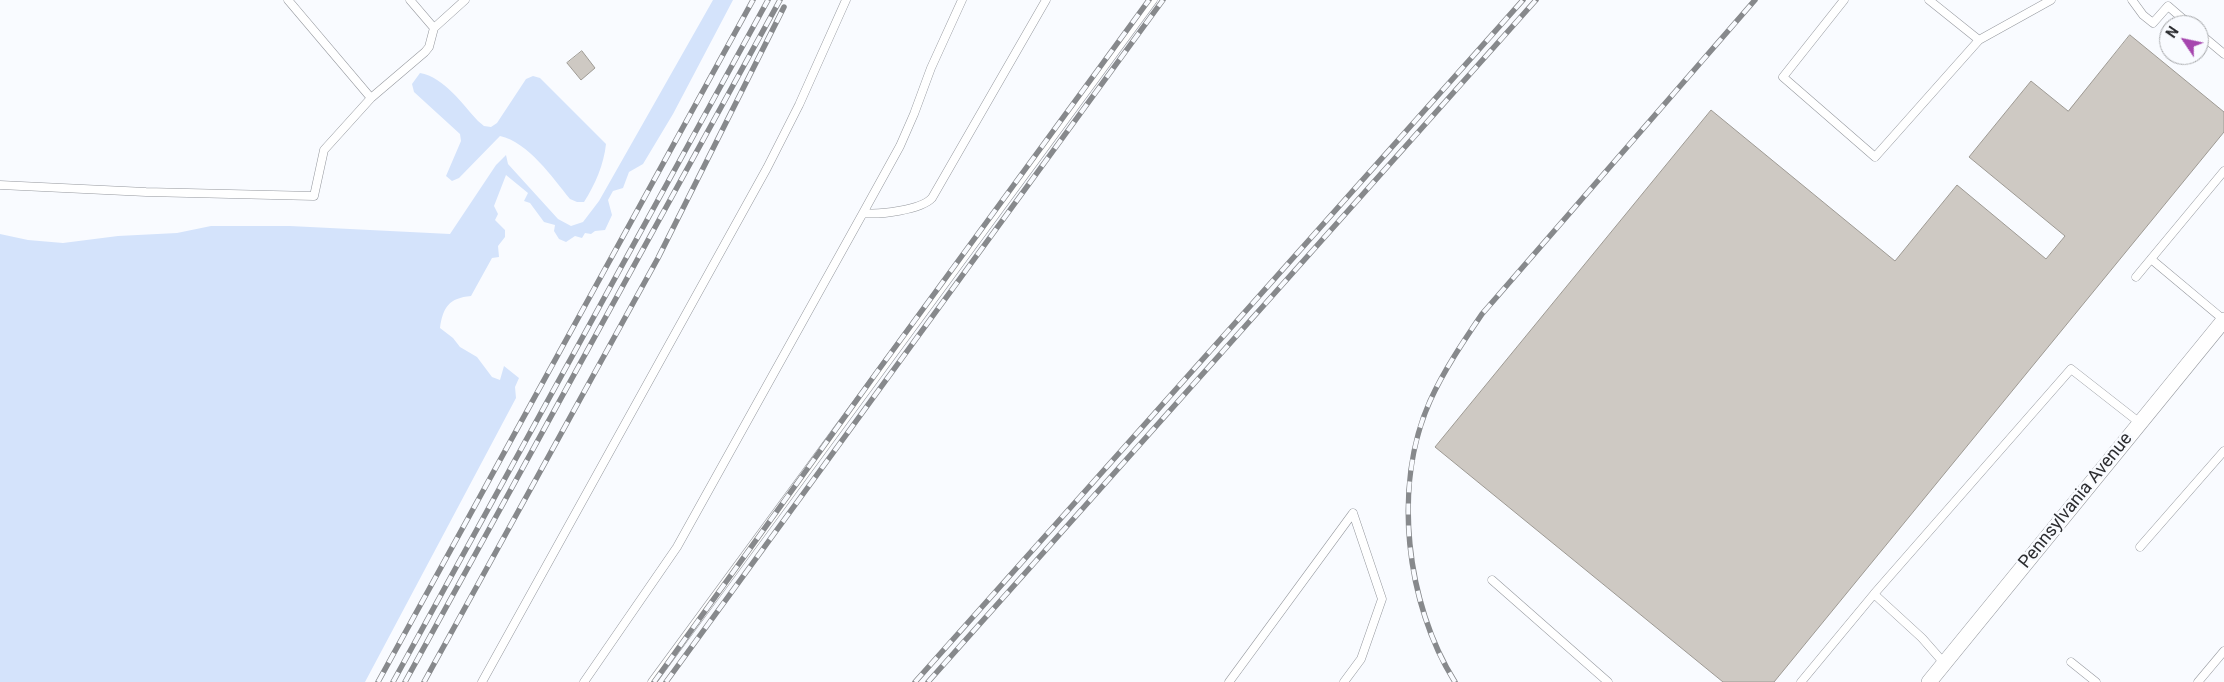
<!DOCTYPE html>
<html>
<head>
<meta charset="utf-8">
<style>
	body { margin:0 }
	#map { position:relative; width:2224px; height:682px; overflow:hidden; background:#f9fbff; font-family:Roboto,sans-serif }
	canvas { display:block }
	.north { position:absolute; left:2159px; top:15px; width:50px; height:50px; box-sizing:border-box; background:#f9fbff; border:1px solid #a7a9ac; border-radius:50%; rotate:304deg; font-size:14px; font-weight:700; line-height:20px; text-align:center; color:#2c2d30 }
	.north::after { content:''; display:block; margin:auto; width:18px; height:22px; background:#a646ae; clip-path:polygon(50% 0,100% 100%,50% 72%,0 100%) }
</style>
</head>
<body>
<div id="map">
<canvas width="2224" height="682"></canvas>
<div class="north">N</div>
</div>
<script>
const g = document.querySelector('canvas').getContext('2d');
g.lineJoin = 'round';
function fillPath(path, color) {
  g.fillStyle = color;
  g.fill(path, 'evenodd');
}
function trace(path, color, width, dash) {
  g.strokeStyle = color;
  g.lineWidth = width;
  g.lineCap = dash ? 'butt' : 'round';
  g.setLineDash(dash || []);
  g.stroke(path);
}
function label(font, color, halo, rows, align = 'center') {
  g.font = font + ' Roboto,sans-serif';
  g.lineWidth = 5;
  g.setLineDash([]);
  g.textBaseline = 'middle';
  g.strokeStyle = halo;
  g.fillStyle = color;
  for (const [text, x, y, turn = 0] of rows) {
    g.save();
    g.translate(x, y);
    g.rotate((+turn || 0) * Math.PI / 180);
    g.textAlign = isNaN(turn) ? turn : align;
    if (halo) g.strokeText(text, 0, 0);
    g.fillText(text, 0, 0);
    g.restore();
  }
}
fillPath(new Path2D(`
	M713 0H733L673 114 643 164 629 172 623 188 613 191 608 200 612 215 605 230 595 231 591 234 585 233 582 238 575 236 566 242 559 239 554 231 555 225 544 222 530 203 524 201 528 193 506 175 494 206 498 214 495 220 505 230V237L498 246 499 257 492 258 471 296C449 298 443 307 440 328L453 338 460 347 477 357 492 377 500 380 504 366 519 378 515 387 516 398 365 682H0V234L28 240 63 243 118 236 177 233 211 226H290L450 234 496 165 506 155 508 164 558 219 571 226 583 222 599 201Z
	M420 73C444 77 463 105 478 121L484 126 491 127 497 123 526 79 533 76 540 78 606 144C604 164 595 185 584 202H577L570 199C553 178 528 142 500 136L459 178 452 181 446 176 461 141 460 134 414 92 412 84Z`), '#d4e3fb');
const building = new Path2D(`
	M2130 35 2224 112V132L1774 682H1723L1435 447 1711 110 1895 261 1957 185 2046 259 2065 236 1969 157 2031 81 2068 111Z
	M582 51 595 68 581 80 567 63Z`);
fillPath(building, '#cec9c3');
trace(building, '#9e9a94', 1);
const service = new Path2D(`
	M288 0 371 98
	M410 0 434 28 465 0
	M962 0 931 68 914 114 900 146 863 213C879 215 921 210 932 198L1046 0
	M1844 0 1783 77 1875 157 1979 40 2051 0
	M1929 0 1979 40
	M2132 0 2143 15 2153 23 2168 6 2190 25
	M2199 33 2224 54
	M0 185 146 192 314 196 324 150 371 98 425 52 429 47 434 28
	M2151 259 2224 320
	M2136 277 2224 171
	M2140 547 2224 451
	M1492 580 1608 682
	M1874 594 1922 638 1944 663
	M2071 662 2096 682
	M482 682 767 168 799 105 846 0
	M584 682 677 547 863 213
	M652 682 1153 0
	M1229 682 1353 513
	M1344 682 1361 659 1382 599 1353 513
	M1801 682 1874 594 2071 369 2140 423
	M2198 682 2224 651`);
const minor = new Path2D(`
	M1929 682 2224 320`);
trace(service, '#95989e', 9);
trace(minor, '#95989e', 16);
trace(service, '#fff', 8);
trace(minor, '#fff', 15);
const rail = new Path2D(`
	M378 682 753 0
	M393 682 768 0
	M405 682 780 0
	M424 682 658 258 784 7
	M654 682 877 372 1149 0
	M666 682 1163 0
	M915 682 1523 0
	M928 682 1536 0
	M1455 682C1406 604 1392 486 1430 401 1444 370 1463 342 1482 314L1755 0`);
trace(rail, '#87898c', 5.5);
trace(rail, '#f9fbff', 4, [11]);
label('18px', '#2c2d30', '#f9fbff', [
	["Pennsylvania Avenue",2076,501,-51]
]);
</script>
</body>
</html>
